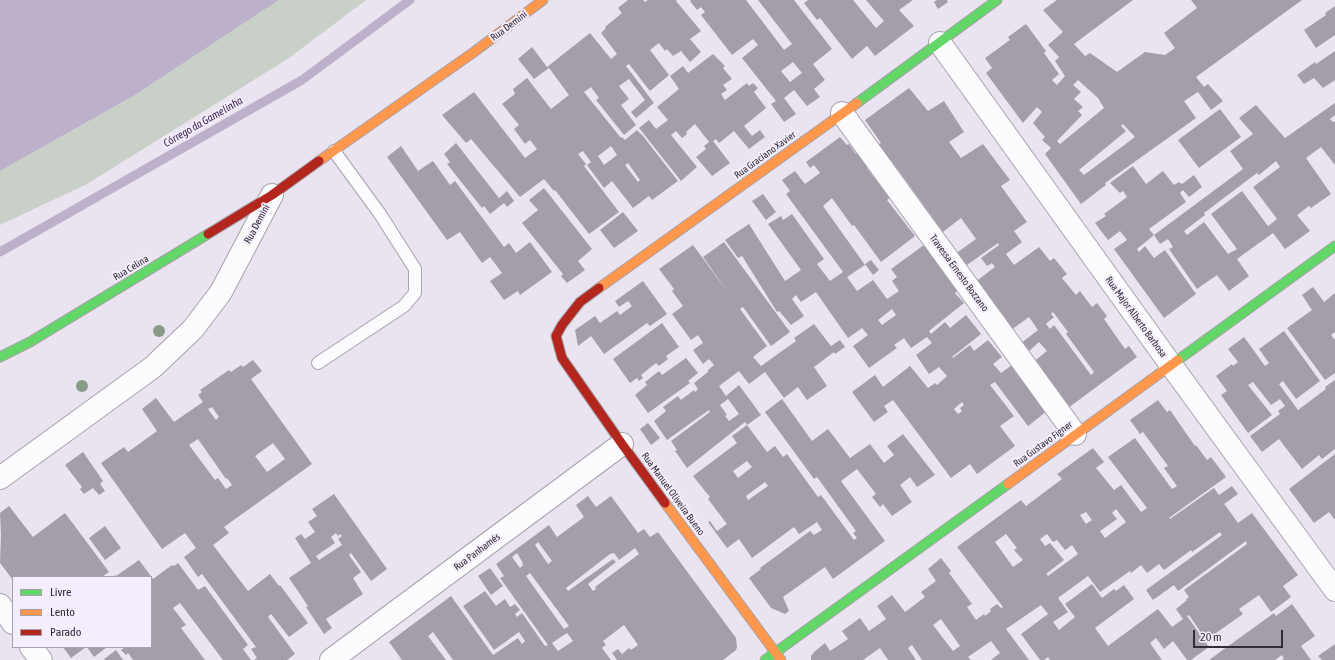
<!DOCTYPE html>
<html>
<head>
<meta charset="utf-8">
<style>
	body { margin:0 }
	#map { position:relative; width:1335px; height:660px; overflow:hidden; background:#eae4f0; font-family:"Asap Condensed",sans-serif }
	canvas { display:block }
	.legend { position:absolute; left:12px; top:576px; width:140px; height:72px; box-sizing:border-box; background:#f4edfc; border:1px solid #a6a0ad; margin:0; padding:5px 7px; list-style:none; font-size:12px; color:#312d36 }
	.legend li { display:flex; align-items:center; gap:8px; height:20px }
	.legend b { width:20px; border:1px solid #a6a0ad }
	.scale { position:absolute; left:1193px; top:630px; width:90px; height:18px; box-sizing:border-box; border:2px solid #312d36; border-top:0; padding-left:5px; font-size:12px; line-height:14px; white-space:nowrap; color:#312d36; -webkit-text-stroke:3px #f4edfc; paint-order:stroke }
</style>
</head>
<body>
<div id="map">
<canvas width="1335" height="660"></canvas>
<ul class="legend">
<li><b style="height:5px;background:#63d668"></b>Livre</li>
<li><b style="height:5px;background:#ff974d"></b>Lento</li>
<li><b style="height:5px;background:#b3261e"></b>Parado</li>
</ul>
<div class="scale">20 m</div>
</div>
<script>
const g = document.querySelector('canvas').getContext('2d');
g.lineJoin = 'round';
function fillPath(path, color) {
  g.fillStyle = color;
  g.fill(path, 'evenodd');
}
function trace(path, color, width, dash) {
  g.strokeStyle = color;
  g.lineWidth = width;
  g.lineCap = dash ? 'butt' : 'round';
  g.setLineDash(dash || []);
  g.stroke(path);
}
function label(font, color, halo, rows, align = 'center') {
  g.font = font + ' "Asap Condensed",sans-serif';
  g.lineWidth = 4;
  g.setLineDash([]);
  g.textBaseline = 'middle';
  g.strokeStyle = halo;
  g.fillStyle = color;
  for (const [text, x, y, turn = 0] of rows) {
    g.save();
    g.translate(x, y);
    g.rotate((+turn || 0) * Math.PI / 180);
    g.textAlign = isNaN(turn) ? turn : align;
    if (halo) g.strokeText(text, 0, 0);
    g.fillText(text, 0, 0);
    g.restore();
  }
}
fillPath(new Path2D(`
	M279 0H366L289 58 87 184 0 225V171L135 95Z`), '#c8d0c8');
fillPath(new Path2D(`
	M0 0H279L135 95 0 171Z`), '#bdb0ca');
trace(new Path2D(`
	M0 252 302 80 410 0`), '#bdb0ca', 9);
fillPath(new Path2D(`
	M628 0H643L645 2 648 0H677L676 1 701 31 690 39 701 52 690 62 681 51 673 56 667 49 665 51 659 43 650 50 669 75 650 91 629 64 626 66 654 103 636 118 631 112 645 100 629 79 619 86 629 99 621 105 636 125 624 135 596 100 599 98 591 87 584 92 621 138 622 137 625 140 637 130 643 136 678 181 652 200 649 196 633 208 612 181 604 188 587 165 591 162 583 151 578 154 586 164 584 166 619 212 589 234 555 190 554 191 544 179 520 197 471 139 466 143 442 115 474 92 525 158 537 149 530 140 525 144 514 129 519 125 502 104 515 94 513 89 527 78 551 109 569 95 549 68 534 79 518 59 532 47 547 67 590 33 611 59 617 54 601 33 606 28 605 27 622 13 618 8ZM611 146 617 155 604 165 598 156ZM628 163 640 180 638 182 625 165Z
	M691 0H746L784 50 792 44 758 0H794L832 49 813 64 825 80 814 89 820 97 807 106 794 90 784 98 796 114 784 122 771 104 776 101 742 58 758 45 753 39 732 55 701 15 705 12 701 7 697 10 690 1ZM793 62 802 73 790 82 781 71Z
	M808 0H853L876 28 884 21 866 0H913L899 10 914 26 875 56 867 46 852 59 820 18 817 20 804 3Z
	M937 0H947L948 2 938 9 934 2Z
	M1057 0H1133L1074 44 1085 56 1090 53 1117 72 1145 52 1165 55 1175 48 1164 33 1197 8 1191 0H1302L1196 77 1204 87 1208 84 1223 101 1211 110 1198 92 1184 101 1196 118 1105 183 1106 185 1081 204 1045 154 1051 148 1042 140 1045 137 1033 123 1042 112 1037 107 1023 123 986 73 992 68 985 58 1010 40 1008 37 1026 24 1046 51 1044 53 1059 74 1052 80 1057 85 1065 76 1055 61 1059 57 1048 45 1063 32 1043 10ZM1078 80 1098 98 1104 108 1060 144 1057 141 1082 115 1078 111 1083 107 1074 99 1081 92 1073 85ZM1123 124 1135 137 1084 175 1079 170 1126 131 1121 126Z
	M1335 6V35L1316 48 1304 30 1326 15 1325 13Z
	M1335 51V80L1323 88 1314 78 1304 84 1297 75 1315 62 1316 64Z
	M713 54 725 66 723 68 732 79 723 85 727 90 721 94 725 100 747 83 749 86 753 83 758 88 754 92 766 108 744 126 752 136 760 130 765 137 749 149 734 131 719 143 716 139 713 141 730 163 712 176 696 157 706 149 704 146 709 142 695 124 686 132 687 134 682 138 676 131 671 135 697 167 681 181 639 128 649 120 656 129 668 120 657 107 679 89 670 76 683 66 688 73Z
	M909 88 928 111 944 101 964 132 949 142 961 158 983 144 1010 180 1001 186 1027 222 1014 231 1022 242 1006 254 1014 265 1039 247 1050 261 1054 258 1067 274 1062 278 1076 295 1080 291 1092 307 1097 303 1107 316 1104 319 1125 349 1129 346 1137 357 1068 408 1033 362 1047 351 1039 342 1027 353 1020 344 1038 330 1029 317 1011 330 975 282 995 267 992 263 987 266 981 258 999 245 998 243 964 267 955 254 976 239 961 218 943 232 891 160 889 161 877 145 881 143 865 120ZM1053 312 1068 332 1066 334 1094 372 1091 375 1054 325 1050 329 1046 324 1054 317 1051 314Z
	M1335 103V115L1330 119 1333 122 1335 121V165L1321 147 1306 158 1331 194 1311 208 1309 206 1297 215 1310 231 1285 249 1273 233 1237 259 1249 276 1229 291 1217 275 1197 289 1169 249 1173 247 1168 239 1160 244 1154 235 1243 169 1230 151 1253 134 1239 118 1256 105 1285 138ZM1276 161 1280 167 1253 187 1277 219 1268 226 1242 191 1211 214 1237 249 1228 254 1204 222 1187 235 1184 231 1205 215 1204 213 1257 173 1259 175Z
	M1220 109 1241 137 1199 168 1178 140Z
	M840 137 847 145 849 144 856 154 860 152 870 166 867 168 878 183 881 181 892 196 887 200 915 236 881 262 854 225 852 226 832 198 823 206 865 265 847 277 857 291 873 280 887 299 899 291 892 281 897 277 891 269 924 245 947 277 949 275 959 289 955 293 964 303 929 331 931 334 945 322 950 328 966 315 981 334 952 357 953 358 970 345 974 351 988 340 1002 357 993 364 1001 373 1012 365 1047 411 1028 426 995 382 990 385 1014 416 1000 426 1015 446 977 474 970 464 951 478 893 400 884 406 888 412 874 422 852 392 875 375 883 387 910 366 928 388 935 383 937 385 947 376 939 367 929 374 916 355 932 343 927 337 911 348 904 338 894 345 897 348 869 368 853 346 868 335 862 328 848 338 816 292 801 302 796 295 792 299 804 316 791 325 779 311 777 312 742 256 738 258 725 240 749 224 785 281 801 270 768 224 781 216 783 220 792 214 824 259 817 264 830 281 843 272 786 194 790 191 782 180 795 171 805 184 820 173 814 165 810 168 806 162ZM892 309 896 315 882 325 878 320ZM962 402 964 405 960 408 962 411 958 414 954 409Z
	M456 143 499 198 507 191 514 201 507 207 504 203 490 214 484 206 482 208 447 164 450 162 444 154Z
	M401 146 418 171 433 161 450 185 455 181 504 247 509 243 516 253 530 242 552 272 520 295 518 291 504 300 490 281 502 273 490 257 482 263 460 232 447 240 387 157Z
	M1133 166 1146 184 1163 171 1174 185 1179 182 1182 184 1194 175 1202 187 1189 197 1183 190 1180 193 1186 202 1149 229 1154 235 1137 249 1139 252 1145 246 1154 258 1165 250 1196 294 1164 318 1114 249 1127 240 1120 231 1108 240 1095 223 1106 216 1104 214 1127 197 1123 191 1120 193 1110 183Z
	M544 188 592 249 578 261 585 270 567 283 561 276 563 274 522 223 538 210 529 200Z
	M763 194 776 212 766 220 752 201Z
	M623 212 638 231 614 248 600 230Z
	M724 242 790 332 771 346 743 307 740 309 767 346 753 357 761 366 796 341 794 338 814 324 831 346 840 340 845 347 835 354 834 352 814 367 827 386 807 400 798 387 784 398 765 372 749 384 739 371 719 386 726 396 739 385 761 415 747 425 745 422 687 468 675 451 677 450 671 441 710 412 709 410 667 440 654 421 666 411 663 407 678 396 681 400 694 390 695 392 698 389 694 383 708 372V370L714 365 709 359 703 364 693 350 703 343 698 335 691 340 672 314 683 306 672 291 674 289 659 269 693 245 730 295 703 257ZM728 399 739 414 729 421 725 416 727 415 720 405Z
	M871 260 879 270 873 275 865 264Z
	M643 281 667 314 650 326 647 323 604 354 591 336 578 346 575 330 595 316 600 323 617 311 620 315 632 306 628 301 619 307 615 301Z
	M1313 287 1324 302 1335 293V332L1331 335 1335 340V373L1325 380 1287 328 1312 310 1302 295Z
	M662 323 679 347 666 356 668 359 659 366 656 363 641 375 643 378 639 381 637 378 630 383 613 359Z
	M1284 331 1320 381 1296 399 1283 381 1279 384 1298 410 1326 389 1325 387 1335 380V449L1322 459 1319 455 1302 469 1279 439 1262 452 1250 436 1280 414 1278 411 1285 406 1280 399 1271 405 1253 382 1248 385 1272 415 1248 433 1221 395 1227 391 1216 376 1232 364 1233 366 1238 362 1228 349 1244 337 1265 366 1269 363 1259 349Z
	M686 358 698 373 688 381 690 383 648 413 635 395 647 385 645 382 659 371 662 375Z
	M253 360 262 371 251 379 312 464 224 527 229 533 213 545 248 591 270 574 279 586 280 585 308 623 289 637 271 614 268 617 295 654 287 660H254L257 658 251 649 256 647 202 574 198 577 184 557 196 548 185 533 162 549 101 463 124 447 128 452 157 431 142 409 156 398 174 422 203 402 198 395 202 392 200 390 229 370 231 372 241 365 243 367ZM212 407 219 417 216 420 208 409ZM198 439 226 479 227 478 232 485 226 489 218 478 215 480 189 445ZM273 443 285 459 267 472 255 456Z
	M782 399 812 441 828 429 850 458 870 444 884 463 894 455 887 446 903 434 935 475 917 487 910 477 900 485 912 502 892 516 883 504 880 507 872 497 876 494 857 469 841 481 885 541 833 579 825 567 783 597 789 611 785 614 771 608 749 578 761 569 760 568 810 531 814 535 822 530 817 522 799 534 794 527 752 558 739 539 727 548 708 522 710 521 717 531 727 524 708 499 710 497 705 491 693 476 737 443 732 436 747 425 767 452 775 446 783 457 787 454 818 497 821 495 854 540 857 538 853 533 856 531 817 477 814 479 765 412ZM747 461 752 467 738 478 733 471ZM765 482 768 486 748 500 746 496Z
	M1158 400 1167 412 1170 410 1195 446 1196 445 1207 460 1211 457 1226 477 1169 518 1170 519 1214 488 1219 495 1232 486 1238 494 1224 504 1225 505 1238 523 1252 513 1298 575 1283 586 1291 597 1271 612 1259 595 1239 609 1243 614 1206 640 1189 615 1187 616 1209 647 1191 660H1187L1173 641 1164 649 1156 638 1150 643 1162 660H1050L1048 657 1044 660H1040L1021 634 1048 614 1041 605 1006 629 1029 660H991L1000 653 991 641 968 657 971 660H922L912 645 908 648 916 660H888L880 648 863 660H811V656L814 652 825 643 830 651 848 639 842 631 860 618 869 631 886 619 877 606 892 595 905 612 925 597 921 592 936 581 928 569 941 558 951 571 949 573 972 604 967 607 976 620 984 614 985 616 991 611 990 609 997 604 1001 608 1003 607 957 547 1021 500 1026 506 1062 479 1057 474 1093 448 1104 462 1096 468 1114 490 1121 485 1141 512 1147 508 1108 457 1135 438 1172 489 1177 486 1164 468 1168 466 1143 432 1140 434 1130 420ZM1116 509 1126 522 1105 538 1100 531 1117 519 1112 513ZM1086 512 1092 520 1086 524 1080 515ZM1220 532 1222 535 1146 590 1153 600 1174 585 1178 591 1246 541 1247 544 1184 590 1189 597 1186 599 1187 600 1176 609 1183 619 1172 627 1158 609 1108 646 1095 628 1134 599 1124 585 1116 591 1114 589 1102 598 1092 584 1065 604 1075 617 1059 630 1053 622 1068 612 1058 598 1088 576 1100 592 1130 571 1131 573 1141 565 1147 573 1159 564 1164 570 1191 550 1192 552ZM1006 534 1017 548 1014 550 1023 560 1013 567 995 542ZM1047 534 1053 542 1057 540 1065 550 1072 545 1078 554 1048 576 1046 574 1064 560 1050 543 1045 546 1040 539ZM941 619 960 646 953 651 933 625Z
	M648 423 660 438 651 445 640 429Z
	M83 452 103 481 100 484 105 491 99 495 93 488 84 494 80 489 82 487 65 465Z
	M1335 454V520L1329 512 1314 523 1289 489Z
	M334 494 387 569 371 581 351 553 349 555 361 572 353 578 363 594 326 619 332 628 324 634 306 607 308 606 289 578 311 563 295 538 301 534 305 539 315 532 308 522 317 516 312 509ZM336 533 338 536 340 534 342 536 338 539 342 545 319 560 316 556 335 543 331 537Z
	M588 496 596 507 611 496 638 533 644 529 650 537 658 532 736 638 737 647 736 650 723 660H617L612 653 618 649 622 654 629 648 631 650 638 645 624 625 603 641 606 645 602 648 611 660H453L433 632 428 636 446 660H402L389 642 451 596 493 655 518 638 522 644 525 641 519 632 494 650 463 606 485 591 496 606 505 599 510 607 515 604 520 610 515 614 517 617 522 613 545 646 548 645 500 578 504 576 496 564 549 525 557 537 584 517 576 505ZM538 542 552 561 548 564 535 545ZM635 548 639 554 595 587 596 589 593 591 588 584 616 562 613 559 568 591 566 588 610 554 614 553 619 560ZM517 553 523 563H522L523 565 520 568 512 557ZM530 573 569 626 564 629 526 576ZM567 633 573 641 558 651 552 643Z
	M9 506 33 537 65 513 109 572 102 577H13V580L0 563 1 534 0 513Z
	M105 526 121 548 105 560 89 538Z
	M139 560 153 579 172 565 174 566 178 563 198 590 205 586 248 645 243 649 251 660H223L180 603 173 608 186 625 181 628 205 660H133L128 653 126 655 121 650 125 647H151V577H113L116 575V576Z
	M490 568 503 586 491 595 478 576Z
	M1292 604 1315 636 1301 646 1311 660H1282L1284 659 1282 655 1275 660H1209L1274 613 1276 616Z
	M1335 644V660H1322L1318 656Z
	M63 647H86L71 658Z
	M87 647H107L94 657Z
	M116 650 123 660H105L104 659Z`), '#a49eaa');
const lane = new Path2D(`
	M318 363 404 306 415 293V269L380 214 334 151`);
const street = new Path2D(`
	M940 43 1171 365 1335 590
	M842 113 1075 434
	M0 478 153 367 193 329 221 292 272 195
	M0 605 13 623
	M31 647 41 660
	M331 660 622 444`);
const fast = new Path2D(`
	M857 103 997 0
	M0 357 30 342 208 234
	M1178 360 1335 246
	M765 660 1008 484`);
const slow = new Path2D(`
	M319 161 474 52 543 0
	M599 288 857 103
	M1008 484 1178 360
	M665 503 781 660`);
const jam = new Path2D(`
	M208 234 272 195 319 161
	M599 288 580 302 562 325 556 336 562 358 622 444 665 503`);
trace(lane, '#a7a2ab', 14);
trace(street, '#a7a2ab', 24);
trace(fast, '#a7a2ab', 11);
trace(slow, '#a7a2ab', 11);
trace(jam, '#a7a2ab', 11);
trace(lane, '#fcfbfd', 12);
trace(street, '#fcfbfd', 22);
trace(fast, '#63d668', 9);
trace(slow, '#ff974d', 9);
trace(jam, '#b3261e', 9);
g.fillStyle = '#899a88';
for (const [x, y] of [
	[159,331],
	[82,386]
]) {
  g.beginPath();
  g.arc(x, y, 6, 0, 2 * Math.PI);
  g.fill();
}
label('10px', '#312d36', '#f4edfc', [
	["Rua Demini",509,26,-37],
	["Rua Graciano Xavier",765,155,-36],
	["Rua Demini",257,224,-62],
	["Rua Celina",131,268,-31],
	["Travessa Ernesto Bozzano",959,273,54],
	["Rua Major Alberto Barbosa",1136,317,54],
	["Rua Gustavo Figner",1043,444,-36],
	["Rua Manuel Oliveira Bueno",673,494,54],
	["Rua Panhamés",477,552,-37]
]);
label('italic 11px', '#3f2752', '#f4edfc', [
	["Córrego da Gamelinha",203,122,-30]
]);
</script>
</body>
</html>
